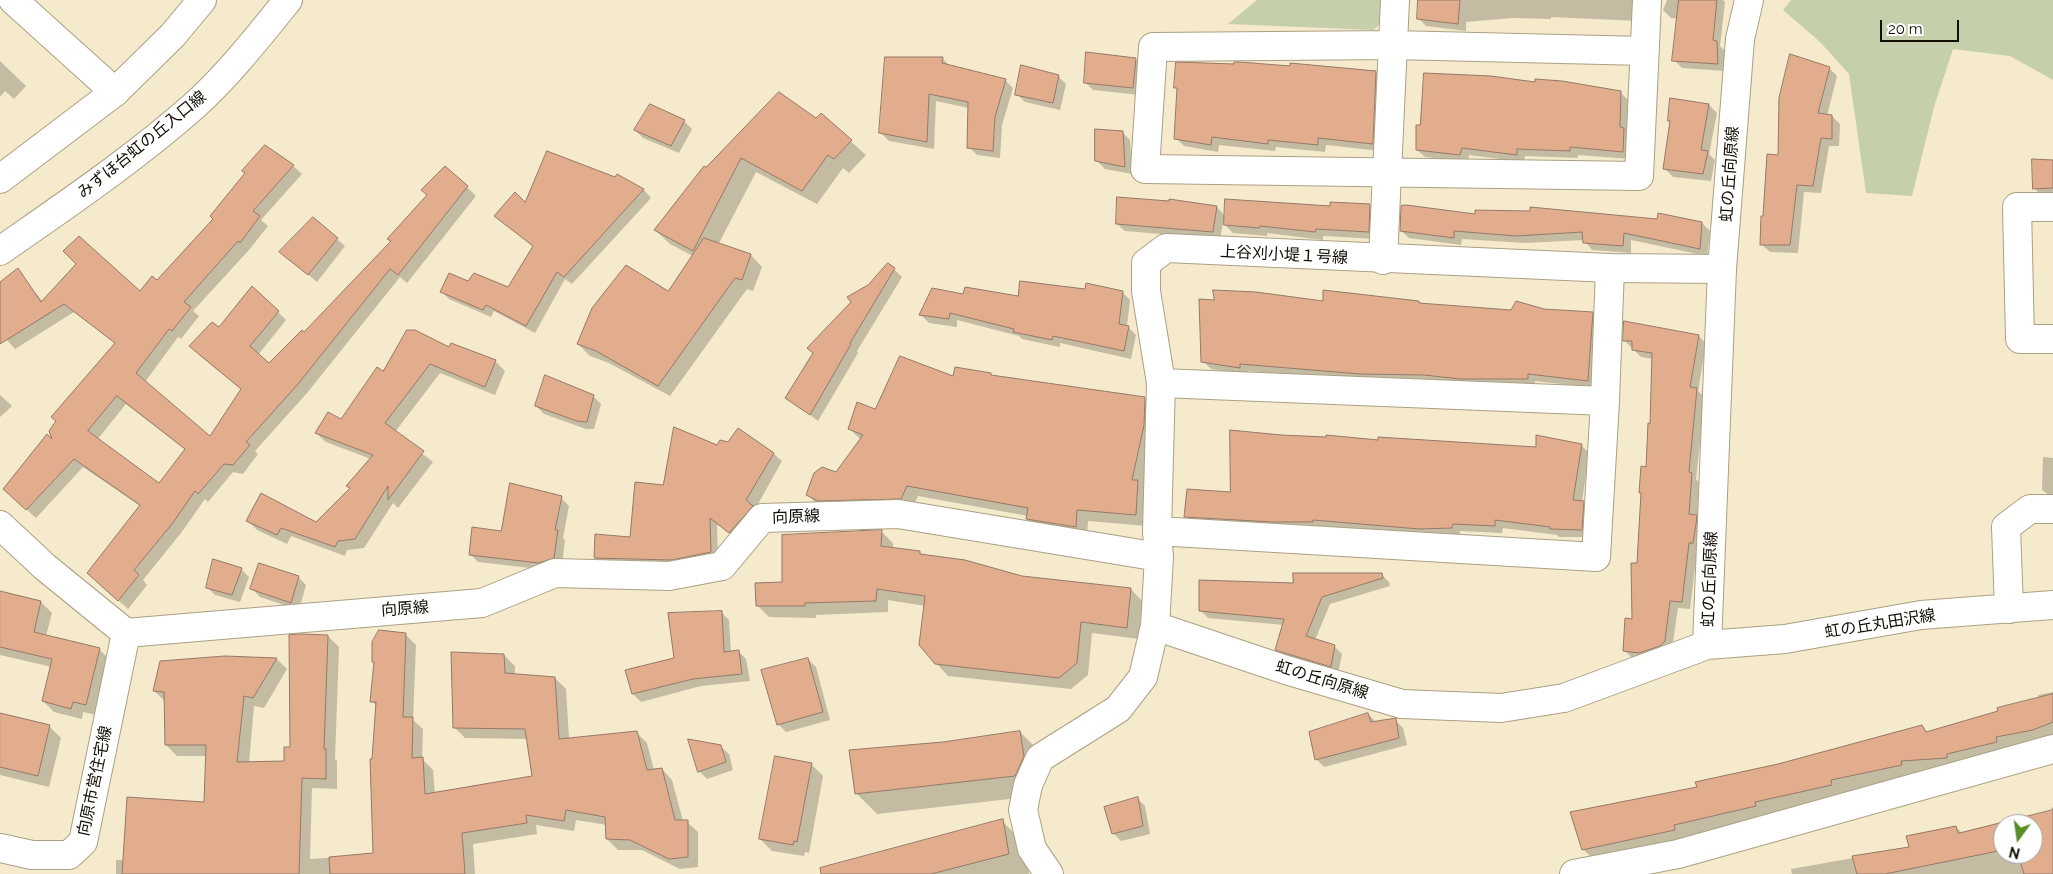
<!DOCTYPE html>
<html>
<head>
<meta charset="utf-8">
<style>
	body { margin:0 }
	#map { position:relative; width:2053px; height:874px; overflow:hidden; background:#f6eacc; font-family:Raleway,sans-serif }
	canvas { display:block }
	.north { position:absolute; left:1993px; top:814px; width:50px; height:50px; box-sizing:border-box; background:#fff; border:1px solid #a19f9b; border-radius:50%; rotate:194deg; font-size:14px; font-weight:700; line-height:20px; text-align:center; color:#130f05 }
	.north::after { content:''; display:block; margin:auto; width:18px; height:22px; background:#598e27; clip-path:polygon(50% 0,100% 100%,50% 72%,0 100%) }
	.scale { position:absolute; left:1880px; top:20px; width:79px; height:22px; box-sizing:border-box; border:2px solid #130f05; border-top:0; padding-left:6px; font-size:15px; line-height:18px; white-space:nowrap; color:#130f05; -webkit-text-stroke:4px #fff; paint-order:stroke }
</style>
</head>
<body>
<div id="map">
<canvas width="2053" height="874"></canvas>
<div class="north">N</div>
<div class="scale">20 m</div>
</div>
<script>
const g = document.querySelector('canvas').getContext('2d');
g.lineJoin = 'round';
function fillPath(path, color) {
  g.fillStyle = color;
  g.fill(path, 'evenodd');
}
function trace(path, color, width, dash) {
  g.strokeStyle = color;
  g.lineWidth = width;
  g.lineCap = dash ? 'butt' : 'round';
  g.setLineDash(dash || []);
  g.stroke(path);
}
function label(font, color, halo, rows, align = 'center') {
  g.font = font + ' Raleway,"Noto Sans JP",sans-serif';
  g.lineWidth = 4;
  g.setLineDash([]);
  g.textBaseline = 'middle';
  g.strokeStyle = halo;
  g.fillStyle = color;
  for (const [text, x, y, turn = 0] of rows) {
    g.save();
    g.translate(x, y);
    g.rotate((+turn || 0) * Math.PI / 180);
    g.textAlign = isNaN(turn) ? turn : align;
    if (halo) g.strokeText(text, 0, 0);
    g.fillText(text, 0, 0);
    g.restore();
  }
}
fillPath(new Path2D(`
	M1257 0H1387V16L1374 30 1228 24Z
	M1791 0H2053V80L2010 56 1953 49 1934 107 1912 196 1866 193 1849 74 1820 42 1783 10Z`), '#c5cfac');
fillPath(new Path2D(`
	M1419 0H1641L1638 21 1551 17V19L1512 18 1466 22V31L1426 26 1418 18Z
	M1667 0H1723L1725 2 1720 46 1724 50 1725 71 1682 68 1674 60 1679 19 1671 18 1663 10Z
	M942 58 951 67 1005 80 1013 88 1002 125 1000 158 977 155 969 147V108L936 101 934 149 889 141 881 133Z
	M1135 59 1143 67 1140 95 1093 90 1085 82Z
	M0 61 26 86 14 99 5 91 0 97Z
	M1235 65 1376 72 1383 80 1380 151 1326 145 1325 152 1276 147 1275 151 1219 145 1218 152 1184 146 1176 138 1178 90 1176 88Z
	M1829 68 1837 76 1827 116H1832L1840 124 1839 146H1829L1821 193 1804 192 1798 253 1770 252 1762 245 1764 217 1779 157Z
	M1058 76 1066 84 1060 110 1025 102 1017 94Z
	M1620 92 1628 100 1627 133 1631 137 1630 159 1578 155V158L1525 156 1524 162 1469 155 1468 162 1425 157 1417 150Z
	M1709 105 1717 113 1709 154 1715 160 1711 181 1673 177 1665 169 1671 123 1669 120Z
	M650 106 684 121 692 129 679 153 643 138 635 130Z
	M821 115 866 155 849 173 843 168 817 204 756 172 718 245 751 255 762 267 753 291 747 289 670 396 609 363 590 356 578 344 668 293 693 256 670 244 655 230 707 169 816 120Z
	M1122 132 1130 140 1132 174 1105 169 1097 161Z
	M2053 161V196H2042L2034 188Z
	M293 166 302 174 261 220 268 226 249 250 193 311 199 316 181 339 178 337 145 382 210 438 242 390 199 355 219 329 278 312 286 320 258 355 269 365 467 187 476 196 407 283 400 277 307 393 255 451 258 454 243 474 233 472 208 502 205 499 181 533 143 580 147 585 128 609 97 581 140 506 83 467 36 518 14 498 56 444 116 344 74 312 15 349 6 339 0 340V283L17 270 43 302 140 293 157 282ZM126 404 186 450 159 485 97 440Z
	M617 176 644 190 651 198 572 284 565 279 535 333 494 311 491 317 449 299 441 291 468 282 509 288 534 247 496 216 526 204 615 179Z
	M1369 205 1377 213 1376 239 1323 236V240L1267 233V236L1233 233 1223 223 1220 239 1125 231 1117 224 1217 207 1225 216Z
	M1532 213 1702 223 1710 231 1707 256 1631 240V253L1592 250 1584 240 1525 243 1462 239 1461 245 1409 238 1401 231 1476 215Z
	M313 219 345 246 317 282 281 252Z
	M894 269 902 277 857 351 858 353 818 421 787 397Z
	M1085 290 1122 292 1130 300 1127 326 1136 335 1131 359 1060 343V347L1022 339 1019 336 957 320V327L929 323 921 315 964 295 1019 298Z
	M1419 302 1421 304 1512 311 1592 313 1600 321 1596 388 1535 381V386L1369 381 1248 371 1247 375 1211 369 1203 361 1324 303Z
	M1699 336 1706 344 1698 391 1705 397 1696 479 1699 482 1697 517 1704 524 1701 551 1697 550 1690 609 1678 608 1672 649 1632 658 1624 650 1633 620 1638 565 1642 495 1640 493 1647 468 1651 425 1653 359 1641 357 1624 340Z
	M450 349 495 361 505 371 495 395 440 373 395 432 433 462 398 508 393 503 364 548 347 550 345 556 291 536 287 544 257 530 248 521 316 524 351 489 348 486 371 459 326 442 316 433 342 421 383 373Z
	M991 375 993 377 1144 398 1156 409 1155 437 1144 488 1149 493 1147 526 1088 521 1087 538 1038 530 1027 519 1028 516 918 496 912 509 819 506 808 495 837 473 861 440 849 428 876 411 954 377Z
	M0 395 12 406 0 417Z
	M593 396 601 404 594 429H586L544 414 536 406Z
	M1281 436 1537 448 1581 445 1589 453 1582 502 1591 510 1589 537H1559L1557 535 1503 528 1502 533 1460 531V536L1194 524 1186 516 1231 493Z
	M718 447 774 454 782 461 738 540 717 524 718 560 603 566 595 558 631 538 664 486Z
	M2043 457 2053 458V498L2042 490Z
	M561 498 569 506 563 538 565 540 562 565 548 570 478 562 471 555 502 532Z
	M881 531 893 543V549L919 552 923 556 1021 577 1131 589 1142 601 1139 639 1092 633 1088 675 1071 689 948 676 936 663 925 606 888 600V612L816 615V618L769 617 757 605 783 583Z
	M241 569 249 577 240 602 215 595 207 587Z
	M1381 574 1389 582 1390 586 1330 604 1315 640 1334 646 1342 654 1338 674 1284 657 1276 649 1284 625 1208 618 1200 610Z
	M298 577 306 585 299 610 260 597 252 589Z
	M0 593 41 602 52 613 46 636 99 649 110 660 97 715 83 712 82 719 54 712 43 701 52 667 0 655Z
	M721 612 729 620 731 652 738 651 746 659 750 681 701 686 641 702 633 694 627 671 675 659Z
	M405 634 416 645 413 720 423 729 422 759 433 770 435 794 534 777 528 739 465 738 454 727 504 655 515 666V675L555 678 566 689 569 739 636 732 647 743 654 770 662 769 672 780 683 821 687 822 698 832V867L680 869 642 850H618L607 839V825L576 820 574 831 536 825 537 834 473 844 475 874H116V860H124L205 803 207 756H177L166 745 165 701 154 691 225 658 277 659 287 669 264 708 254 706 249 763 285 762 328 636 339 647 335 759 337 761V789L312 788 310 859 374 855 373 760 377 707 372 701 375 663 373 662Z
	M808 659 816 667 830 720 786 732 778 724Z
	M2053 692V740L1914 778 1843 793 1844 798 1686 837 1687 843 1596 862 1583 849 1698 788 1922 726 1928 733 2039 699 2038 695Z
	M0 714 49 726 61 738 49 787 0 775Z
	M1368 714 1376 722 1395 720 1403 728 1407 745 1324 767 1316 759Z
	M1020 732 1041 753 1036 796 877 814 856 793 944 744Z
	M690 740 720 746 729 754 733 770 707 779 699 771Z
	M811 764 823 776 809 853 805 852 804 856 772 851 760 839Z
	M1137 798 1145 806 1150 834 1121 841 1113 833Z
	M2053 807V874H1792L1791 869 1910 848 1956 827 1962 833 2052 811 2051 808ZM2003 824H2033V854H2003Z
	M1002 821 1023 842 1029 874H848Z`), '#0003');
const building = new Path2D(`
	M1418 0H1460L1458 24 1417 19Z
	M1679 0H1717L1713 40 1717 41 1718 64 1672 61Z
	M1086 52 1136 58 1133 88 1084 83Z
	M1790 54 1830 67 1818 113 1832 115V139L1821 138 1813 186 1797 185 1790 245H1760L1761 216H1763L1767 154 1778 155 1779 98Z
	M885 57H943L942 63 1006 79 995 117 993 151 967 148 968 102 929 94 927 142 879 133Z
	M1176 62 1234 64V62H1240L1290 66V63L1376 71 1373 144 1318 138V145L1268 140V144L1212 137 1211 145 1174 139 1177 88H1174Z
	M1021 65 1059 75 1053 103 1015 95Z
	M1424 73 1491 76 1535 82V79L1562 81 1621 91 1620 127 1624 128 1623 152 1570 147V151L1517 149V155L1462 148 1460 155 1416 150V125H1420Z
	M779 92 816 118 821 113 852 140 834 159 828 155 802 191 741 158 693 251 654 230 704 166 706 167Z
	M1670 98 1709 104 1701 150 1708 151 1703 174 1663 169 1670 121H1668Z
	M650 104 685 120 671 146 634 130Z
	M1095 129 1123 131 1125 167 1095 161Z
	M265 145 294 165 253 211 260 216 240 243 238 241 184 302 191 307 172 331 169 329 136 373 210 436 241 389 189 346 212 322 219 327 252 286 279 311 250 346 269 363 302 330 304 332 391 241 387 239 427 195 421 190 445 166 468 186 398 275 390 269 298 384 246 442 250 445 233 465 224 464 198 494 195 491 172 524 134 570 139 575 118 601 87 573 140 505 74 459 26 510 3 489 47 434 52 439 49 431 56 421 51 417 115 343 64 304 0 344V282L18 268 41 302 76 264 63 251 79 236 140 291 152 276 157 280 213 219 210 216 245 173 242 171ZM117 396 185 449 159 483 88 431Z
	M547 151 615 177 617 174 644 189 564 277 557 272 526 326 486 305 483 310 440 292 449 273 468 281 474 273 508 287 533 246 494 216 515 192 525 202Z
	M2032 159 2053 160V188L2033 189Z
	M1117 197 1169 201V199L1217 206 1213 232 1116 224Z
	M1225 199 1330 206V202L1370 204 1369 232 1316 229 1315 232 1260 226 1259 228 1224 225Z
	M1406 205 1475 214V210L1530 211V207L1657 219 1658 213 1702 222 1700 249 1624 233 1623 246 1583 243 1582 232 1516 236 1454 231V238L1400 231 1401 206Z
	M313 217 338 238 308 275 279 252Z
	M704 238 751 254 742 280 735 278 658 386 596 351 577 344 592 308 626 265 668 291Z
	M888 263 895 268 850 343 851 344 810 415 785 398 813 353 807 348 851 302 847 297 868 285Z
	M1020 281 1085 289 1086 283 1123 291 1119 324 1129 326 1124 351 1053 336 1052 340 1013 332 1014 329 950 313 949 319 919 315 932 288 963 294 965 287 1018 296Z
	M1213 290 1256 292 1323 301V290L1419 301V303L1511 310 1516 301 1544 309 1593 312 1588 381 1528 374V379H1460L1424 375 1360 374 1240 364V368L1201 362 1199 299 1214 300Z
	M1624 321 1699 335 1690 387 1697 388 1689 472 1692 473 1689 514 1697 515 1696 524 1693 543H1689L1682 602 1670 601 1665 641 1660 646 1639 653 1623 651 1625 618 1632 619 1631 563H1637L1641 493H1639L1641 466 1646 467 1648 423 1650 424 1652 353 1632 350V341H1623Z
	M407 330H415L449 347 451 343 496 360 485 387 430 364 385 423 424 451 388 500V486L355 539 338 541 335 547 281 528 277 535 246 521 261 493 316 522 350 488 346 486 373 455 315 433 328 412 341 419 377 367 383 371Z
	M900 356 953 376 955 367 991 373V375L1145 397 1144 425 1132 480H1138L1136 515 1077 510 1076 527 1026 519 1028 508 907 486 901 499 818 501 806 495 814 473 822 467 836 472 863 435 848 429 857 402 875 409Z
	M545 375 594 395 587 422 577 421 535 406Z
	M674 427 717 445 720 440 728 442 738 428 774 453 746 500 753 506 729 533 710 518 711 552 672 560 594 558 595 534 630 537 635 482 663 485Z
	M1230 430 1281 435 1326 437V435L1378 440V437L1536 447V435L1582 444 1573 500 1584 501 1582 530 1550 529V527L1495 520V526L1453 524 1452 528 1419 529 1313 520V522H1273L1184 517 1187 489 1230 492Z
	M510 483 562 496 555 530H558L554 558 539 563 469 555 472 527 501 531Z
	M882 530 881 546 920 551V554L965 560 1022 576 1131 588 1127 628 1081 622 1077 663 1059 678 935 664 919 645 925 596 877 589 876 601 805 603V606H756L755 583 782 582V535Z
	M213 559 242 568 232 595 206 588Z
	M259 563 299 576 291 603 250 589Z
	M1293 573H1382L1383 578 1322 597 1306 636 1335 645 1331 667 1275 650 1284 619 1199 611V580L1293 583Z
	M0 591 41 601 34 632 100 648 86 705 73 702 71 709 42 701 52 659 0 647Z
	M722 611 724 652 739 650 742 674 693 679 632 694 625 670 674 658 668 613Z
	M379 630 406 633 403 717H413L412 758 423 757 425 794 532 776 525 729 453 728 451 652 504 654 505 673 555 677 559 739 637 731 647 770 662 768 675 820H688V857L669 859 630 840 606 839 605 817 566 810 564 821 526 815 527 823 462 833 465 874H330L329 857 373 853 370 759H372L376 702H370L374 662H372V642Z
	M301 634 328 635 324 749H326V779L302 778 299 874H122L127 797 204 802 206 745H165L164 692 153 691 160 661 225 656 277 658 253 698 244 696 237 762 284 761V747H290L289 635Z
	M808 658 823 712 777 725 761 670Z
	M2053 694V722L2033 730 1996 737 1997 742 1947 754V758L1901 761 1902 765 1831 780 1832 785 1755 802 1756 806 1674 825 1675 830 1582 850 1570 812 1697 787 1695 782 1778 764 1922 725 1926 732 1998 711 1997 708Z
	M0 713 50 725 38 776 0 767Z
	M1368 713 1371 722 1396 718 1399 738 1315 760 1309 732Z
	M1020 731 1024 756 1015 776 855 794 849 750 943 742Z
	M688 739 721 745 726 762 698 772Z
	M775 756 812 763 797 842 794 841 793 845 759 839Z
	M1138 797 1143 826 1112 834 1104 807Z
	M2053 810V874H2024L2018 854H2033V824H2003V850L1885 874H1857L1852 856 1909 847 1906 836 1956 826 1958 833Z
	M1003 819 1009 854 931 874H821L820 868Z`);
fillPath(building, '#e2ad8d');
trace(building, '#947868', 1);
const street = new Path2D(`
	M1645 51 1393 45 1153 47 1145 169 1639 176 1647 0
	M2053 207H2017L2020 339H2053
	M1383 260 1395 0
	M1161 383 1605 401
	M0 525 45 567 126 633 482 603 555 573 669 576 722 566 762 518 898 514 1159 557 1155 626 1143 677 1118 709 1040 758 1028 785 1023 810 1032 849 1049 874
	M1157 531 1596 557 1605 401 1610 268
	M2009 609 2006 527 2030 509H2053
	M1155 626 1286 670 1402 704 1501 708 1564 698 1707 645 1722 269 1740 39 1749 0
	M1707 645 1785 639 1921 615 2053 605
	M0 848 32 855H69L83 842 126 633
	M1574 874 1678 854 2053 749`);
const secondary = new Path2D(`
	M13 0 115 92
	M0 251C67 204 134 159 195 105 229 74 259 36 288 0
	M1159 557 1157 531 1161 383 1146 291V263L1166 248 1610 268 1722 269`);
const primary = new Path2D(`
	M0 179 115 92 173 35 202 0`);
trace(street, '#aba083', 30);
trace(secondary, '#aba083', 30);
trace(primary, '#aba083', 30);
trace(street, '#fff', 28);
trace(secondary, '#fff', 28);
trace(primary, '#fff', 28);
label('16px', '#130f05', '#fff', [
	["みずほ台虹の丘入口線",142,145,-39],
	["虹の丘向原線",1730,174,-86],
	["上谷刈小堤１号線",1284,255,3],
	["向原線",796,517,-2],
	["虹の丘向原線",1710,579,-88],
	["向原線",405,609,-4],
	["虹の丘丸田沢線",1880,624,-9],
	["虹の丘向原線",1322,680,17],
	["向原市営住宅線",95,781,-78]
]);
</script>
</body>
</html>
